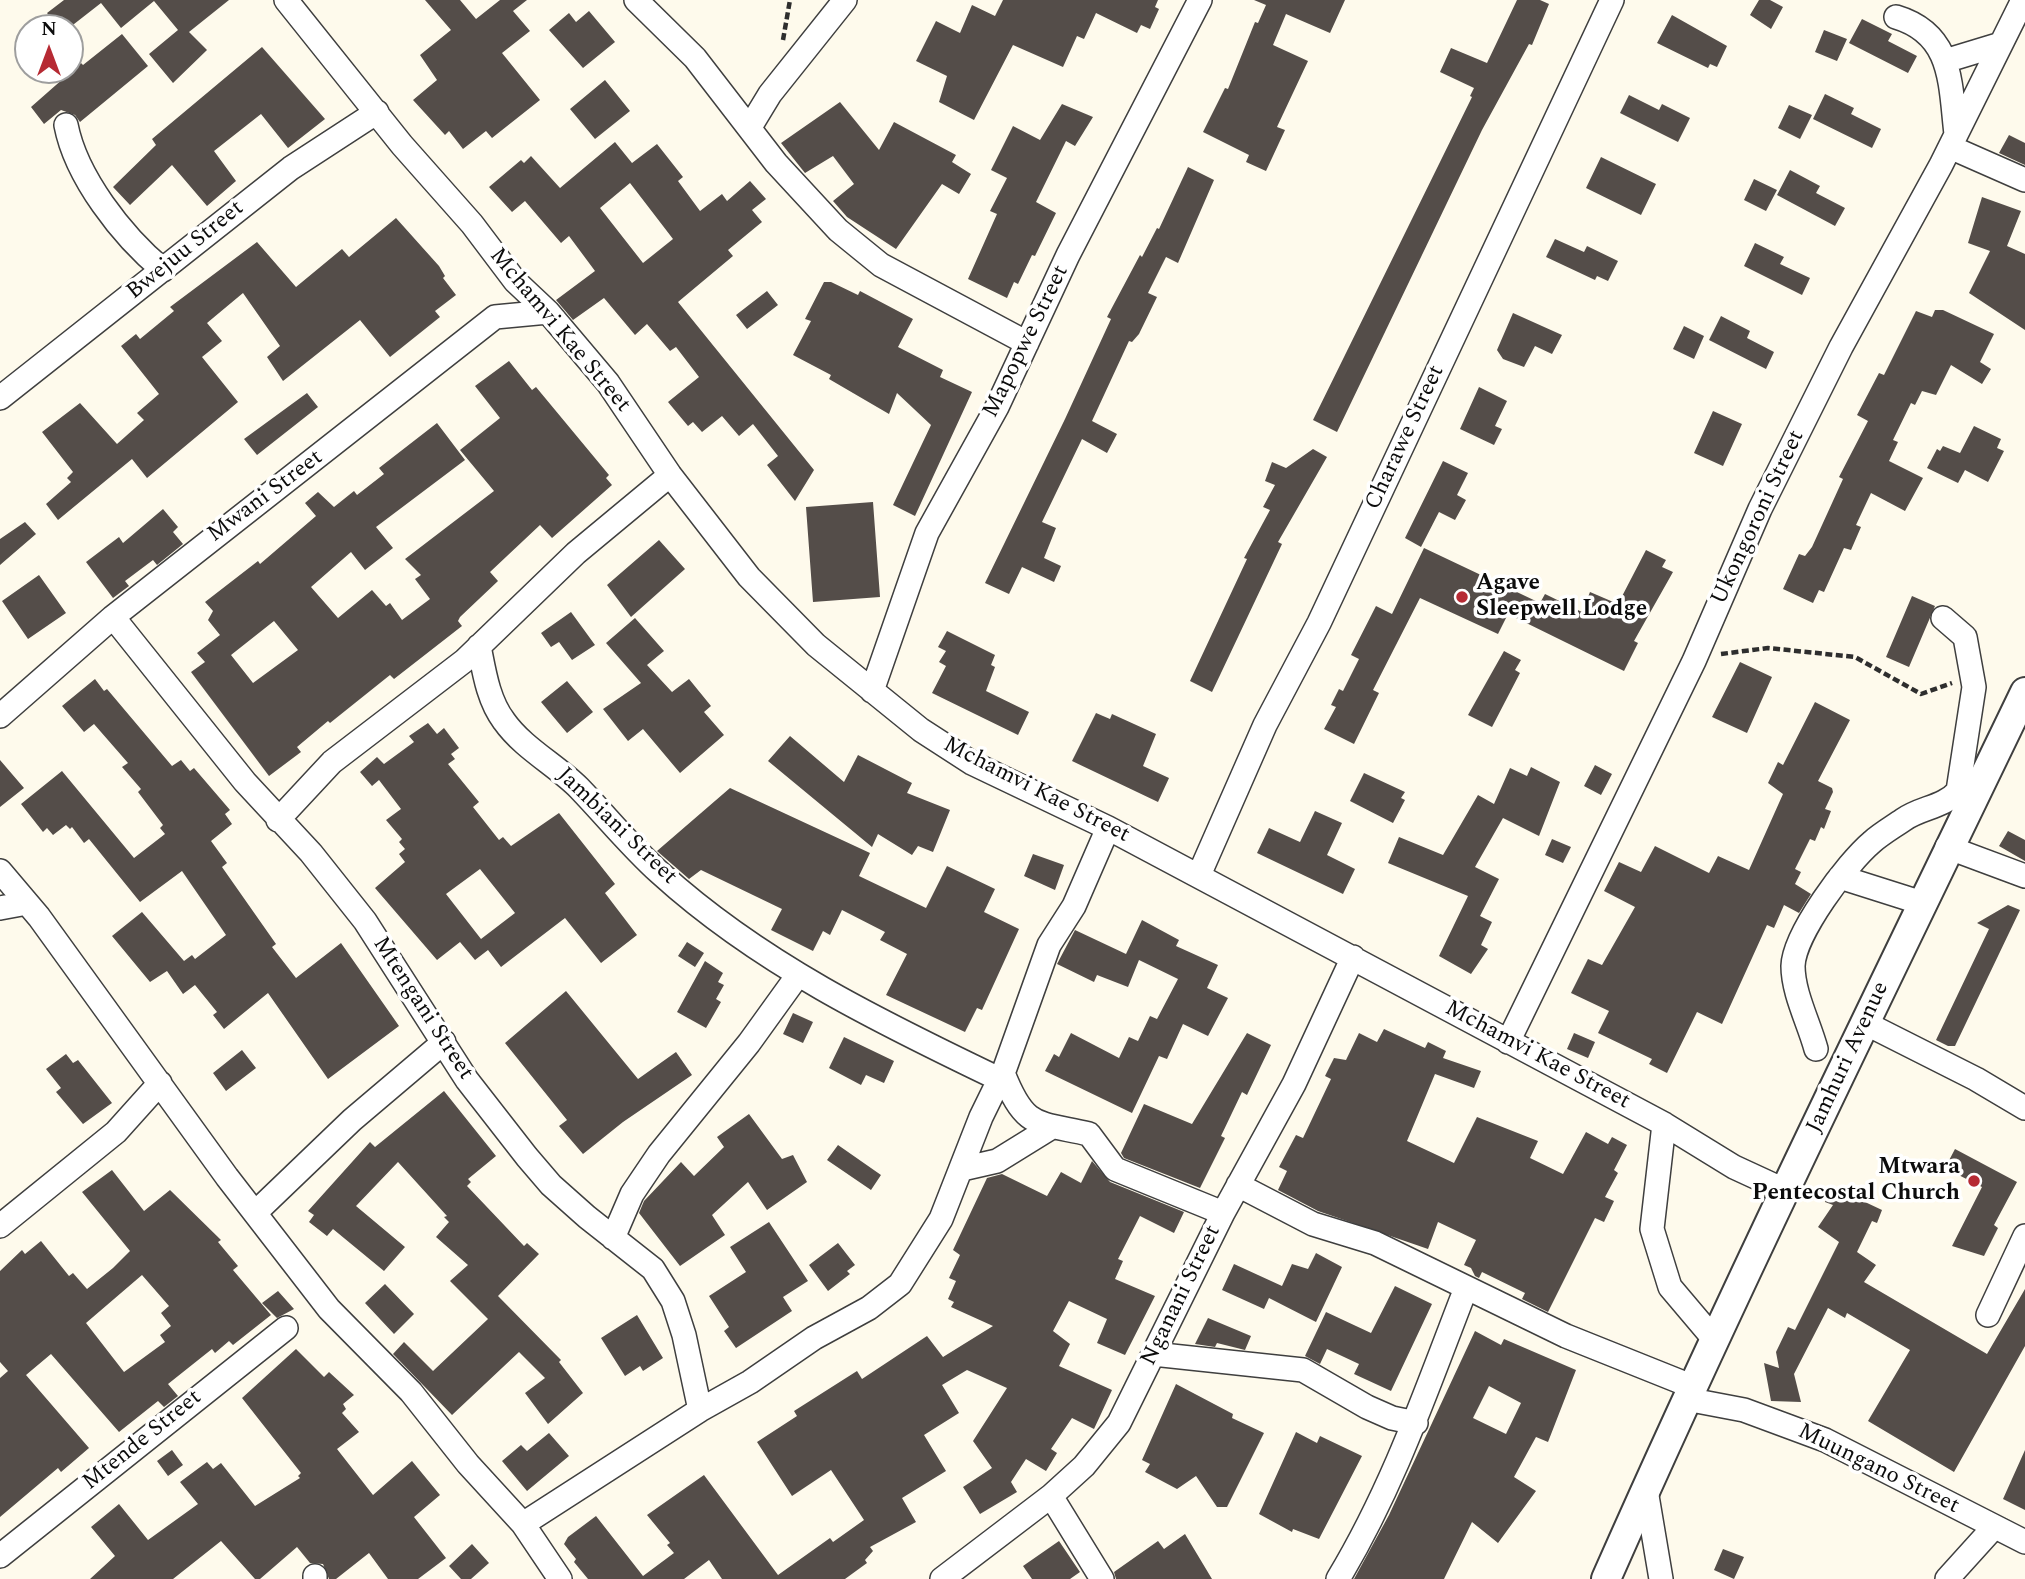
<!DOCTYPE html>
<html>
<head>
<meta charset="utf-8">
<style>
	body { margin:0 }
	#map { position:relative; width:2025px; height:1579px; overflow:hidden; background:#fefaec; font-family:Spectral,serif }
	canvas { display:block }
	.north { position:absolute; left:14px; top:14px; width:70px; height:70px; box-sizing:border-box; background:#fff; border:2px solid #9e9e9e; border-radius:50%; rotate:0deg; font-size:19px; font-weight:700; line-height:28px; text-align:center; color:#0c0c0c }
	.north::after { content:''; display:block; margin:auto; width:24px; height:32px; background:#b62a33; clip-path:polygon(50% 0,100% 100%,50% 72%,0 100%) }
</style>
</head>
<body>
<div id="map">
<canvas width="2025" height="1579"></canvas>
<div class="north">N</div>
</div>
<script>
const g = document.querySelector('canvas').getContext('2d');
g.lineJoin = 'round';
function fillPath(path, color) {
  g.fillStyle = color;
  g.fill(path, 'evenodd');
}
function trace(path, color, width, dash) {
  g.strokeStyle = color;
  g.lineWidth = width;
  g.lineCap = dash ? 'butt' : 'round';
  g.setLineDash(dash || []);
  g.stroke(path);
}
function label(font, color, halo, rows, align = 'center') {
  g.font = font + ' Spectral,serif';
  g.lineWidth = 7;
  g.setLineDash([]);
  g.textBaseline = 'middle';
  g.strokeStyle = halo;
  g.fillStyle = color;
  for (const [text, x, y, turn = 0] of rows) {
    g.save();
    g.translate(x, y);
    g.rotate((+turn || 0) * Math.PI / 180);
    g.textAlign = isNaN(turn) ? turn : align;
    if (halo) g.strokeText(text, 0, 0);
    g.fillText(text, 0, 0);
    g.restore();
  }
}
fillPath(new Path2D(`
	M64 0H229L189 32 207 50 173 83 149 54 178 30 154 1 121 28 101 3 69 28H59L47 13Z
	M425 0H460L476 19 500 0H527L513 11 530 31 502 53 540 100 492 138 486 131 463 149 449 131 445 135 413 100 437 80 420 55 451 30Z
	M1003 0H1158L1155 7 1159 9 1150 29 1141 25 1137 33 1096 13 1084 39 1077 36 1063 67 1013 45 974 120 939 102 947 76 916 61 936 21 960 33 972 5 995 16Z
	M1254 0H1345L1330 33 1286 14 1273 45 1308 61 1277 127 1285 130 1266 171 1246 162 1249 155 1203 132 1225 88 1228 89 1255 22 1258 23 1266 5Z
	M1517 0H1540L1549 4 1532 45 1529 44 1482 130 1337 432 1313 420 1472 97 1470 96 1474 88 1440 72 1451 48 1487 63Z
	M1759 0H1770L1783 7 1771 29 1750 15Z
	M589 11 615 42 583 68 549 30 569 13 576 22Z
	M1672 15 1727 46 1717 67 1710 64 1708 68 1657 43Z
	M1862 19 1892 34 1888 41 1917 56 1908 73 1849 43Z
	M1824 30 1847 39 1837 61 1815 52Z
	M122 34 148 66 80 122 75 115 61 110 44 124 31 107 81 63 83 65Z
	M262 47 325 119 288 148 261 114 214 151 236 181 207 206 172 165 130 205 113 187 156 145 152 139Z
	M605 80 630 111 595 139 570 109Z
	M1825 94 1854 108 1851 114 1881 129 1872 148 1813 119Z
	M1629 95 1659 110 1662 104 1690 118 1678 142 1620 113Z
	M840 102 879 150 894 122 956 155 952 162 971 174 959 194 942 184 896 249 847 217 833 201 854 184 833 156 805 173 781 143Z
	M1062 104 1093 117 1075 146 1066 141 1036 202 1056 213 1035 256 1032 255 1018 284 1014 282 1007 298 968 279 997 214 990 211 1007 178 991 170 1013 126 1040 140Z
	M1789 105 1812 115 1800 139 1778 128Z
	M2009 135 2025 143V165L1999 153Z
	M615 142 632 163 657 144 683 177 678 181 700 211 722 194 727 201 750 181 766 199 752 210 762 222 728 250 733 256 678 302 814 470 795 501 767 465 778 456 753 424 739 436 722 416 702 432 693 422 688 426 668 402 699 377 676 347 670 351 647 324 635 335 604 298 573 320 556 300 595 271 569 236 561 243 525 201 512 212 489 187 521 160 524 163 531 156 560 188ZM630 183 673 239 643 263 600 208Z
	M1601 157 1656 184 1641 215 1586 188Z
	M1188 167 1214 180 1178 263 1166 257 1148 293 1157 297 1139 334 1132 342 1129 341 1092 421 1117 434 1107 453 1082 439 1042 522 1056 528 1044 558 1061 566 1054 582 1022 567 1009 594 985 583 1065 419 1111 319 1107 317 1140 255 1142 257 1157 228 1159 229Z
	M1790 170 1820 186 1816 193 1845 208 1835 226 1777 195Z
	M1754 179 1777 190 1766 211 1744 200Z
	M1982 197 2021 211 2007 246 2025 254V330L1969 293 1990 251 1968 243Z
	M396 218 439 266 445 276 443 278 456 295 435 311 440 317 390 357 360 320 283 381 267 357 280 346 243 293 207 323 222 341 202 357 238 402 147 478 132 459 58 520 46 504 71 482 67 478 73 472 42 432 80 403 117 444 144 420 137 413 159 394 121 346 136 334 140 339 174 311 170 307 257 242 296 287 342 249 349 257Z
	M1555 239 1584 252 1587 246 1618 261 1608 281 1597 276 1595 280 1546 257Z
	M1755 243 1784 257 1780 264 1810 278 1802 295 1744 266Z
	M824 282H831L858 295 860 291 913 319 898 347 943 370 940 377 972 392 915 516 893 505 931 425 897 393 889 414 829 379 831 375 793 355 811 321 805 319Z
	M767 291 778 305 747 329 736 315Z
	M1935 310H1943L1994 334 1980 362 1991 369 1982 384 1951 365 1936 395 1922 391 1915 405 1911 403 1893 440 1898 442 1889 461 1923 478 1905 511 1871 493 1856 525 1861 527 1851 550 1844 548 1824 592 1819 590 1813 603 1783 589 1799 554 1805 556 1812 547 1843 479 1839 477 1868 421 1857 415 1879 373 1884 375 1916 311 1932 317Z
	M1513 313 1562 335 1552 354 1535 346 1524 367 1503 359 1497 350Z
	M1721 316 1750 331 1747 338 1774 352 1766 369 1709 340Z
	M1684 326 1704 336 1694 359 1673 349Z
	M509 361 532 390 536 387 609 475 606 478 612 485 552 538 540 525 490 572 498 581 460 617 458 621 462 626 394 679 390 675 330 723 328 721 297 747 301 752 269 776 191 672 205 662 197 653 220 635 208 620 213 611 205 602 258 561 260 564 316 516 305 503 318 492 334 507 354 491 357 495 384 474 379 468 437 423 465 460 376 527 393 548 365 570 351 552 311 587 338 618 372 590 386 606 390 603 402 620 430 599 415 579 421 575 405 559 494 491 460 450 500 418 475 386ZM274 621 298 650 253 683 231 655Z
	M1479 387 1507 401 1495 426 1502 429 1494 445 1460 429Z
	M307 393 318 407 257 455 244 439Z
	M1713 411 1742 424 1723 466 1694 453Z
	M1974 426 2001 439 1997 448 2004 451 1988 482 1965 470 1958 483 1927 468 1937 449 1940 451 1943 446 1960 453Z
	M1313 449 1327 457 1278 542 1282 544 1212 692 1190 681 1247 559 1244 558 1270 510 1263 507 1275 485 1265 481 1272 462 1286 468Z
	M1443 461 1468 473 1457 495 1466 500 1455 520 1439 512 1421 547 1405 538Z
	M873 502 880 597 813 602 806 507Z
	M163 509 178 527 173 532 183 544 157 565 153 560 125 581 129 586 113 598 86 562 119 537 123 543Z
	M25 522 36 534 0 565V539Z
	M659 540 685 569 631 617 607 585Z
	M1424 548 1540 603 1545 594 1582 612 1590 592 1618 604 1646 550 1666 560 1662 567 1673 572 1634 641 1638 643 1624 671 1508 614 1498 634 1420 598 1373 690 1379 693 1354 744 1324 729 1336 707 1331 705 1339 689 1343 691 1359 659 1351 655 1376 606 1392 614Z
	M39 575 66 613 28 639 2 601Z
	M1912 596 1935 606 1909 667 1886 657Z
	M571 612 595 645 572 660 559 642 551 647 541 633Z
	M635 618 664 651 647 665 672 692 689 679 711 706 704 712 724 735 680 773 643 729 628 741 603 709 641 683 606 643Z
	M947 631 995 655 991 665 995 667 986 691 1029 712 1018 735 932 693 946 666 939 662 946 651 938 647Z
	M1504 651 1521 660 1515 670 1520 673 1492 727 1468 715Z
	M1740 662 1772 677 1747 733 1712 717Z
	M95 679 104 691 107 689 172 766 181 760 190 771 194 768 230 810 225 814 232 824 211 841 227 863 222 867 276 944 272 947 296 978 341 943 399 1026 328 1079 268 993 224 1029 213 1015 217 1012 195 985 183 994 167 971 150 982 112 936 142 912 184 961 192 955 195 959 226 935 182 871 140 902 89 839 84 843 72 827 70 829 66 825 53 835 47 828 43 832 21 804 62 771 134 858 165 834 160 828 163 825 138 792 141 789 122 767 128 763 94 724 84 732 62 706Z
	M567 681 593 712 567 733 541 702Z
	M1815 702 1850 720 1818 781 1832 788 1833 792 1825 809 1831 811 1824 829 1821 827 1815 841 1810 839 1795 869 1801 872 1795 884 1811 894 1799 913 1784 905 1774 928 1767 925 1722 1024 1697 1012 1667 1073 1649 1064 1652 1059 1598 1033 1609 1011 1571 993 1588 959 1602 965 1635 907 1604 891 1619 862 1641 872 1655 846 1709 873 1718 856 1749 870 1783 794 1768 783 1778 762 1783 765Z
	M1096 713 1110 719 1112 714 1156 734 1143 766 1169 778 1158 802 1072 761Z
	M428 723 437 734 444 728 459 748 451 754 455 759 448 764 479 802 473 807 499 840 503 837 511 846 559 813 615 884 605 893 637 935 601 963 565 918 501 967 488 950 475 960 460 942 437 960 375 888 405 862 399 854 405 849 399 842 402 839 386 820 401 809 379 780 372 786 360 772 377 757 384 764 414 742 409 736ZM480 869 515 913 481 939 446 894Z
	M790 736 844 782 858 755 912 783 907 793 950 810 933 852 918 846 912 855 878 834 872 847 768 761Z
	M0 760 24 788 0 807Z
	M1595 765 1612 774 1601 795 1584 786Z
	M1531 767 1560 782 1539 836 1503 818 1475 867 1499 879 1480 916 1492 922 1481 945 1488 949 1471 974 1439 956 1468 896 1388 863 1399 837 1443 855 1478 795 1494 804 1510 768 1527 776Z
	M1364 773 1405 792 1401 798 1405 800 1393 823 1350 801Z
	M730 788 870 853 859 876 926 908 947 866 995 889 984 912 1019 929 982 1010 977 1008 965 1032 886 995 907 954 880 940 885 932 842 910 830 935 823 931 813 951 771 930 782 909 701 870 689 879 657 851Z
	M1315 811 1342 823 1327 855 1355 869 1343 894 1257 853 1269 828 1300 842Z
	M2008 831 2025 840V861L1999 846Z
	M1552 839 1571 847 1563 863 1545 855Z
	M1033 854 1064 865 1055 890 1024 876Z
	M2008 905 2020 910 1955 1046H1948L1936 1040 1989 929 1977 923Z
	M1142 920 1179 940 1176 946 1218 965 1207 988 1228 998 1208 1036 1183 1024 1167 1059 1159 1056 1132 1113 1045 1071 1054 1054 1059 1057 1071 1033 1119 1058 1129 1037 1138 1041 1150 1016 1157 1019 1178 979 1139 960 1128 987 1097 975 1094 982 1057 964 1075 930 1126 954Z
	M687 942 704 953 695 967 678 956Z
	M705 961 723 973 718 982 724 985 716 999 721 1002 706 1028 677 1012Z
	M566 991 638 1079 676 1052 692 1075 623 1122 583 1154 559 1126 567 1120 505 1043Z
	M793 1013 813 1022 803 1043 783 1034Z
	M1384 1029 1425 1048 1428 1042 1446 1051 1443 1058 1481 1071 1474 1088 1435 1074 1407 1141 1454 1163 1477 1117 1538 1141 1530 1158 1563 1174 1586 1132 1608 1144 1612 1137 1627 1145 1614 1170 1618 1173 1605 1197 1614 1201 1604 1222 1595 1218 1548 1312 1522 1299 1525 1293 1482 1272 1479 1278 1475 1276 1471 1268 1464 1265 1476 1240 1438 1222 1428 1249 1318 1211 1278 1190 1287 1171 1279 1167 1296 1135 1303 1138 1331 1079 1325 1076 1334 1058 1346 1060 1359 1033 1377 1042Z
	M1247 1033 1271 1045 1247 1095 1242 1092 1221 1136 1225 1138 1200 1188 1124 1158 1121 1153 1144 1104 1192 1124Z
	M1574 1033 1595 1042 1588 1058 1567 1049Z
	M844 1037 894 1061 884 1083 866 1075 861 1085 829 1068Z
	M242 1050 256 1068 226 1091 213 1073Z
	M66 1054 73 1063 78 1060 112 1103 83 1124 56 1092 61 1088 46 1069Z
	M444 1091 496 1156 468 1179 471 1182 467 1186 524 1246 527 1243 539 1254 498 1296 561 1360 559 1362 583 1393 548 1424 525 1393 545 1378 519 1352 452 1415 393 1354 404 1342 433 1371 488 1319 450 1281 468 1265 436 1237 449 1222 444 1217 447 1216 398 1162 356 1206 405 1247 384 1271 333 1229 327 1236 309 1222 314 1215 308 1211 370 1142 375 1147Z
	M749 1114 782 1159 793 1155 807 1182 767 1210 748 1182 712 1215 725 1235 680 1266 639 1213 644 1201 681 1162 694 1176 724 1147 717 1137Z
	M838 1145 881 1175 871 1190 827 1160Z
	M1955 1149 2017 1182 1994 1225 1998 1228 1984 1256 1952 1246 1982 1187 1945 1168Z
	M1092 1161 1110 1182 1184 1212 1174 1233 1140 1216 1118 1259 1123 1261 1115 1279 1155 1296 1125 1355 1097 1343 1107 1319 1069 1301 1053 1331 1070 1344 1059 1366 1112 1390 1094 1429 1072 1418 1051 1449 1057 1453 1046 1471 1026 1459 1011 1482 1017 1492 980 1514 963 1487 992 1468 973 1441 1007 1388 967 1370 942 1385 959 1413 924 1435 946 1471 902 1498 916 1522 870 1547 873 1551 865 1560 867 1563 845 1579H722L709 1560 684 1579H588L574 1562 576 1559 564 1544 568 1537 596 1516 643 1576 674 1553 667 1545 670 1543 647 1515 704 1475 778 1575 830 1538 833 1542 864 1520 831 1470 792 1496 757 1442 797 1416 794 1411 857 1371 862 1379 927 1336 943 1357 993 1326 951 1307 954 1302 948 1299 956 1281 949 1278 960 1255 953 1250 987 1178 1002 1174 1047 1196 1061 1172 1081 1183Z
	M112 1170 144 1211 170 1190 221 1240 218 1242 238 1266 233 1270 271 1315 233 1345 229 1341 215 1353 212 1349 168 1384 178 1396 164 1407 158 1401 119 1432 51 1354 26 1375 89 1448 61 1472 58 1468 0 1517V1378L8 1371 0 1362V1271L22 1250 25 1254 41 1241 69 1276 73 1273 87 1289 113 1268 130 1251 82 1192ZM142 1275 169 1306 161 1313 171 1326 160 1335 165 1342 124 1372 86 1323Z
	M1831 1186 1882 1210 1877 1223 1872 1221 1857 1252 1876 1265 1864 1282 1987 1354 2025 1289V1346L1954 1472 1868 1421 1910 1350 1847 1313 1845 1318 1828 1308 1794 1374 1801 1402 1771 1401 1764 1363 1779 1368 1776 1352 1788 1327 1795 1330 1839 1242 1818 1227 1833 1205 1825 1202Z
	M769 1222 808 1281 783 1297 792 1311 736 1348 724 1331 729 1327 709 1296 746 1272 730 1247Z
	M838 1243 855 1265 847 1271 850 1274 828 1291 809 1265Z
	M1316 1253 1342 1267 1316 1322 1269 1298 1264 1309 1222 1290 1234 1264 1282 1286 1292 1264 1308 1269Z
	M385 1284 414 1314 394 1334 365 1303Z
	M1395 1286 1432 1304 1391 1391 1354 1374 1359 1364 1327 1349 1320 1364 1305 1356 1326 1312 1371 1333Z
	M278 1291 294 1309 277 1318 262 1303Z
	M637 1315 663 1358 643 1371 640 1366 625 1376 601 1338Z
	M1208 1318 1251 1336 1245 1350 1217 1343 1215 1347 1195 1344Z
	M1475 1331 1501 1345 1504 1339 1576 1370 1548 1442 1536 1437 1514 1477 1536 1491 1498 1543 1472 1522 1444 1579H1354L1389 1515ZM1489 1386 1521 1403 1506 1434 1473 1418Z
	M296 1349 324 1377 329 1372 354 1395 343 1404 346 1409 342 1413 359 1432 337 1449 373 1495 412 1461 440 1495 414 1517 446 1558 418 1579H388L369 1553 336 1579H329L323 1564 310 1563 297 1547 260 1579H255L221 1541 173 1579H90L115 1556 91 1527 119 1504 148 1540 198 1504 180 1482 207 1462 213 1469 221 1463 255 1506 300 1478 298 1476 301 1473 242 1398Z
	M1176 1384 1233 1414 1232 1418 1264 1433 1227 1507H1217L1196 1476 1177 1489 1145 1472 1150 1464 1142 1460Z
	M1296 1432 1317 1443 1320 1436 1362 1456 1319 1539 1293 1529 1292 1532 1259 1514Z
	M549 1433 569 1456 527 1491 502 1461 521 1445 527 1451Z
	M172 1450 183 1465 168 1476 157 1461Z
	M2025 1450V1510L2003 1499Z
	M1185 1534 1212 1579H1116L1114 1572 1158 1541 1164 1549Z
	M1059 1541 1080 1572 1070 1579H1032L1023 1566Z
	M472 1544 489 1563 471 1579H461L449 1566Z
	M1723 1549 1744 1557 1734 1579 1714 1570Z`), '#544d49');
const minor = new Path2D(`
	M286 0 402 145 472 224 515 281 548 312 608 383 670 475 749 577 816 645 921 730 972 763 1108 828 1664 1124 1734 1167 1786 1191
	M636 0 695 58 776 163 838 230 881 265 1027 343
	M1896 17C1953 34 1950 83 1956 134
	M1945 61 2001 44
	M66 125C76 177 122 236 163 270
	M750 127 770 94 845 0
	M1950 147 2025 180
	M0 398 291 168 377 112
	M113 617 245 782 311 853 365 921 467 1080 527 1157 551 1185 587 1217 653 1269 673 1301 684 1335 700 1410
	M479 646C484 671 488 700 504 721 523 748 556 765 579 788 606 816 631 847 660 873 759 963 880 1022 999 1079
	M872 691 927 533 997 407 1068 255 1200 0
	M0 716 113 617 495 317 548 312
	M278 820 332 762 464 661 576 553 670 475
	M1947 847 2025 876
	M0 871 39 917 227 1177 329 1309 411 1392 468 1464 523 1524 560 1579
	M1199 875 1265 725 1319 623 1612 0
	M1840 877 1922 903
	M0 908 27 903
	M1865 1023 1976 1079 2025 1108
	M1508 1042 1694 661 1760 509 1841 347 1941 165 2023 0
	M1816 1049C1809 1023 1793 993 1793 966 1794 934 1847 863 1872 842 1881 834 1893 827 1903 820 1921 807 1943 808 1958 791L1974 687 1965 637 1943 618
	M1003 1073C1025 1129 1036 1122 1089 1134L1115 1169 1223 1213
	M1664 1124 1652 1229 1670 1287 1714 1339
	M962 1169 997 1161 1052 1127
	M1238 1185 1313 1224 1375 1243 1566 1336 1691 1386
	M255 1213 352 1120 444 1042
	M0 1226 116 1132 160 1083
	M613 1238 632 1194 659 1154 749 1043 798 975
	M1988 1315 2025 1236
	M1153 1354 1303 1370 1367 1407 1392 1418 1416 1423
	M1686 1399 1744 1410 1825 1440 2025 1542
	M1646 1490 1661 1579
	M1051 1496 1102 1579
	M523 1524 700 1410 750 1382 814 1338 869 1308 900 1284 941 1219 981 1117 1005 1068 1049 945 1074 906 1108 828
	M0 1556 286 1328
	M315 1579V1576
	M942 1579 1051 1496 1084 1466 1119 1423 1223 1213 1294 1084 1353 957
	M1338 1579C1394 1486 1427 1388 1466 1288
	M1947 1579 1994 1527`);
const tertiary = new Path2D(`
	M1606 1579C1738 1280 1883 987 2025 692`);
trace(minor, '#3f3f3f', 26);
trace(tertiary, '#3f3f3f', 32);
trace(new Path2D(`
	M783 40 790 0
	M1721 654 1768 648 1855 657 1921 694 1952 683`), '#2e2e2e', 4.5, [7, 3.5]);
trace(minor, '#fff', 23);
trace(tertiary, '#fff', 28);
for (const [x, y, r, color] of [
	[1462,597,7,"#b62a33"],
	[1974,1181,7,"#b62a33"]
]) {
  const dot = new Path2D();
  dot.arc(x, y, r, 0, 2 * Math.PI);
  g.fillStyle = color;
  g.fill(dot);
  trace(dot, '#fff', 2.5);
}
label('23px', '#0c0c0c', '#fff', [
	["Bwejuu Street",186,251,-39],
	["Mchamvi Kae Street",559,331,50],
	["Mapopwe Street",1027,342,-64],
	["Charawe Street",1406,438,-65],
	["Mwani Street",266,497,-37],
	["Ukongoroni Street",1759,518,-65],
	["Mchamvi Kae Street",1036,791,27],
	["Jambiani Street",616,827,44],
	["Mtengani Street",422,1009,57],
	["Mchamvi Kae Street",1537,1056,28],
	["Jamhuri Avenue",1849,1058,-65],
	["Nganani Street",1182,1296,-64],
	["Mtende Street",143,1441,-39],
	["Muungano Street",1878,1470,26]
]);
label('bold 23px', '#0c0c0c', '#fff', [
	["Agave",1476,584],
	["Sleepwell Lodge",1476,610],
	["Mtwara",1960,1168,"right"],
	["Pentecostal Church",1960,1194,"right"]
], 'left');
</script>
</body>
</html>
